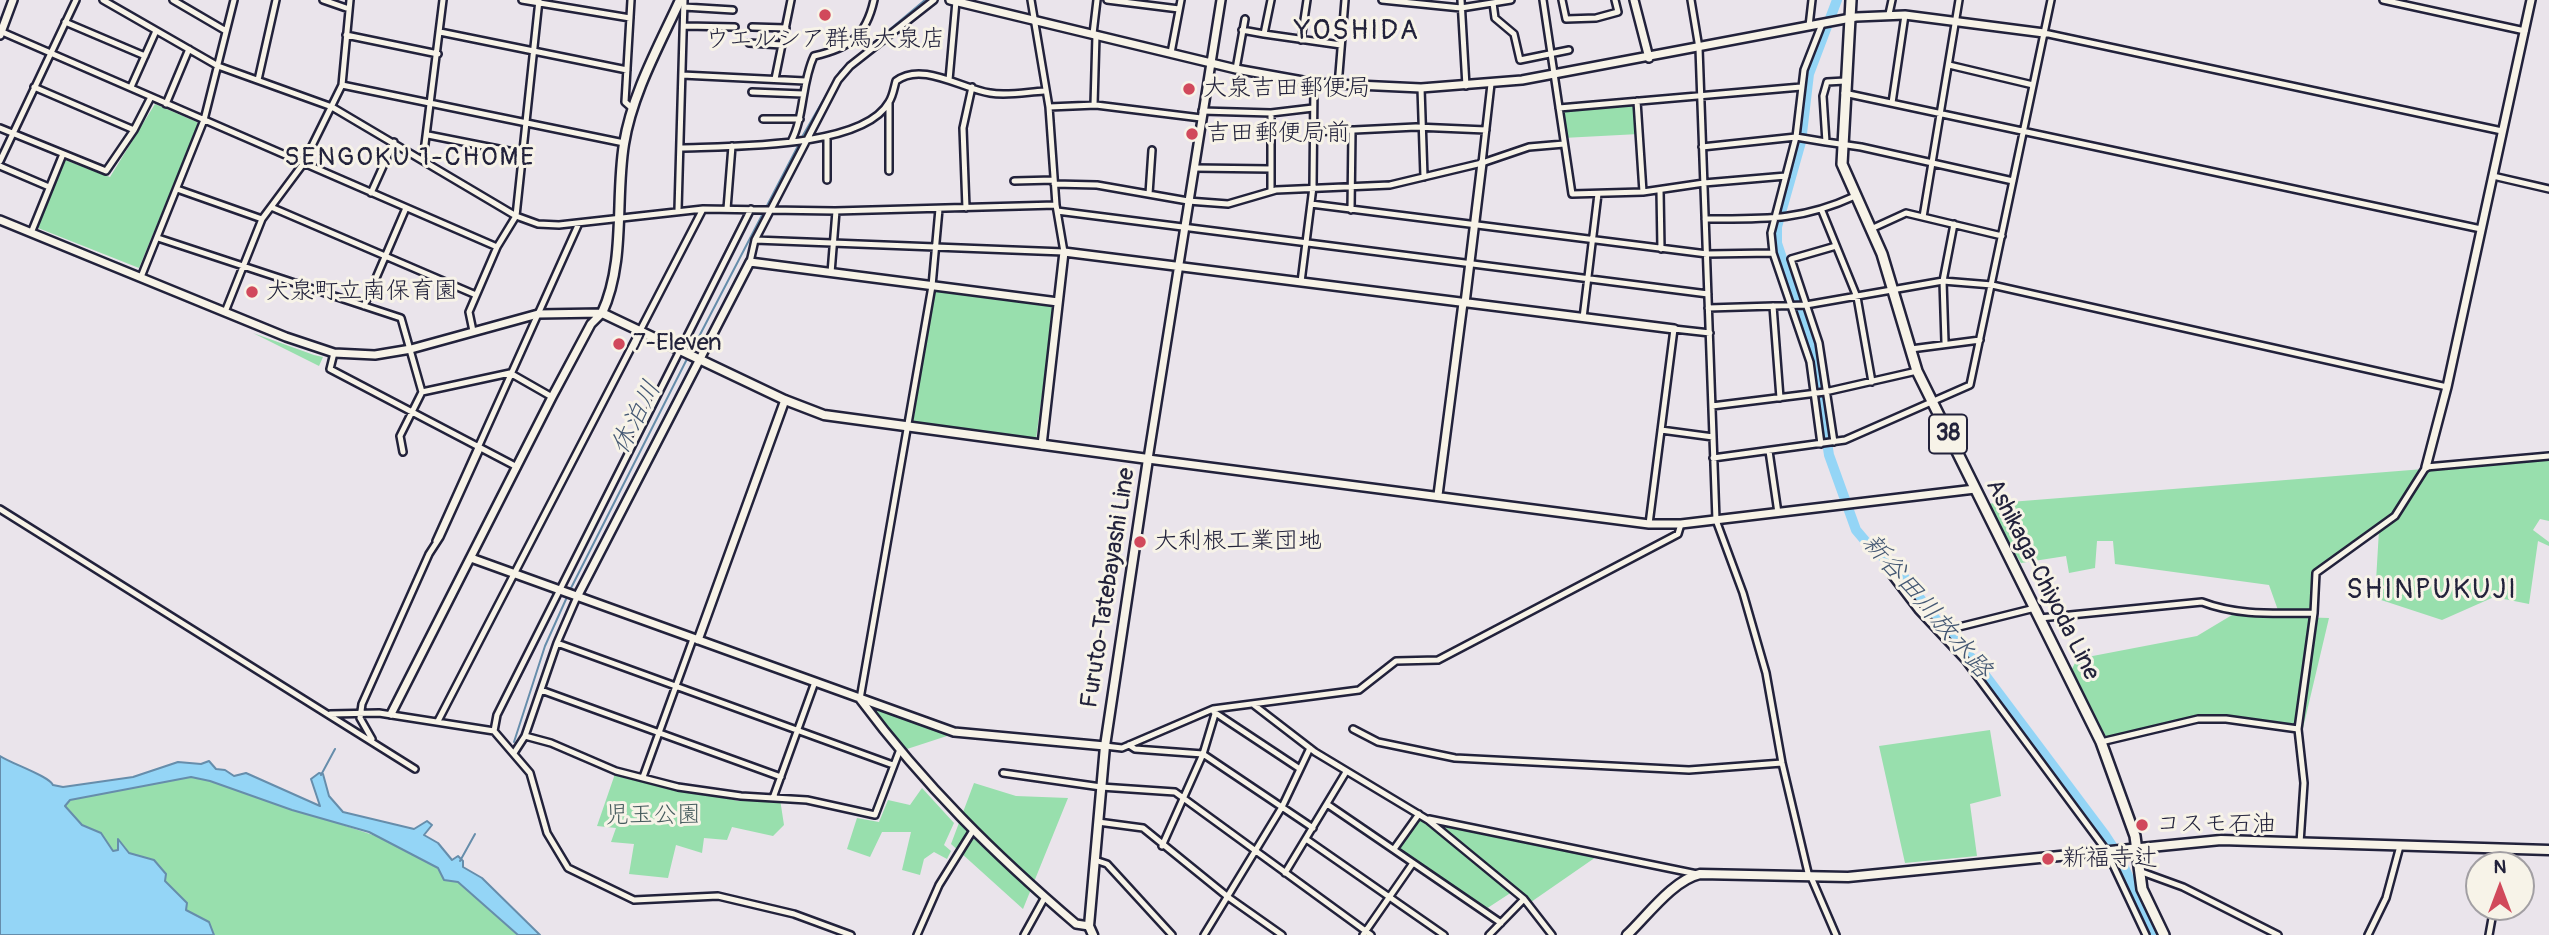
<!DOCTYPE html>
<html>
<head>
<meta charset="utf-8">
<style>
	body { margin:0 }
	#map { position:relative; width:2549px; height:935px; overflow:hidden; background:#eae4eb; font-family:Pangolin,sans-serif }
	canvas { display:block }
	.north { position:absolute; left:2465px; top:851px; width:70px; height:70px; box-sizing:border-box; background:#f7f3e8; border:2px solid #a29fa3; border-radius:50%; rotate:0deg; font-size:19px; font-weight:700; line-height:28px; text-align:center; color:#22223b }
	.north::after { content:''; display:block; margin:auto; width:24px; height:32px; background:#d1495b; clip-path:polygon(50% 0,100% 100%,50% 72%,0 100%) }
</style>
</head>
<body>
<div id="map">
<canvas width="2549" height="935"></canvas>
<div class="north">N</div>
</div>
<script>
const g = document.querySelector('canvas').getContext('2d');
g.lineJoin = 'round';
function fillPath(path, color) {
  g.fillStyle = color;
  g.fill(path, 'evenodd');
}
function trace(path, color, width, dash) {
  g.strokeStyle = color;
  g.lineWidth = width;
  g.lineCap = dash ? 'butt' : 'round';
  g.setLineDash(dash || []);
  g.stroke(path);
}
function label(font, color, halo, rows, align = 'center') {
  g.font = font + ' Pangolin,"Klee One",sans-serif';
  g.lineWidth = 6;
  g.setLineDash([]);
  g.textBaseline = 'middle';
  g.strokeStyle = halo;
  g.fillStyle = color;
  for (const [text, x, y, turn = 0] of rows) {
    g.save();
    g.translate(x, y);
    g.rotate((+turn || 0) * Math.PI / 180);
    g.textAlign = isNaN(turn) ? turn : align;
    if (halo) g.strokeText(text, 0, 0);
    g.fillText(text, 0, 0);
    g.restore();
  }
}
fillPath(new Path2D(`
	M1637 101 1639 134 1563 138 1559 108Z
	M155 104 197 122 198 125 139 268 38 228 65 160 110 177Z
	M934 289 1054 305 1036 439 913 423Z
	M253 333 314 355 323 357 319 366Z
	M2549 459V521L2540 519 2533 530 2549 542V546L2538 541 2529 604 2494 597 2442 620 2375 598 2379 530 2316 573 2314 613H2279L2269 585 2115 564 2113 541H2097L2095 568 2069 573 2066 556 2021 563 1985 504Z
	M2232 615 2329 618 2303 728 2232 720H2192L2108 741 2072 669 2077 659 2197 636Z
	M866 701 950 735 904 750Z
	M1990 730 2001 796 1970 804 1977 856 1905 863 1879 746Z
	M616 771 738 801 780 799 784 825 773 836 732 827 727 840 704 838 702 853 676 845 668 878 629 874 634 844 611 842 616 828 597 826Z
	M191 777 210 781 388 840 438 868 445 878 458 882 518 935H214L209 922 186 910 187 903 165 881 166 874 154 860 129 853 125 847 113 851 101 833 82 825 65 806 70 800Z
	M974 783 1016 796 1068 798 1023 909 951 844Z
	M922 788 954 823 944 845 951 851 947 859 934 852 924 859 920 875 902 870 911 832H882L870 857 847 849 857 818 879 822 888 800 910 805Z
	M1420 818 1427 822 1512 892 1486 909 1395 851Z
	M1434 822 1573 853 1596 857 1531 902Z`), '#98dfad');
const water = new Path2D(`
	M0 756C12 764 49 776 53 785L63 787 133 777 178 762 201 764 209 761 216 769 225 770 234 776 246 773 320 806 311 779 319 773 323 774 329 796 343 812 414 829 427 821 432 825 424 835 438 843 452 860 458 856 463 861V867L482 878 540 935H518L458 882 444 880 438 868 369 832 292 810 210 781 191 777 70 800 65 806 82 825 101 833 113 851 118 850V839L129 853 154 860 166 874 165 881 187 903 186 910 209 922 214 935H0Z`);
fillPath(water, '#94d5f6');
trace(water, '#668dab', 2);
trace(new Path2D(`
	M802 137 840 71 925 0
	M691 352 800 142
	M569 592 688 357
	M514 742 545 646 567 597
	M321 775 335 749
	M460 861 475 834`), '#668dab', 2);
trace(new Path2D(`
	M1837 0 1809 74 1801 142 1777 227V243L1813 352 1829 455 1856 530 1873 550 1895 565 1935 618 1976 663 2105 835 2120 858 2154 935`), '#94d5f6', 10);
const minor = new Path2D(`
	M103 0 218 66 332 107 516 216 539 0
	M173 0 226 31
	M323 0 349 9
	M522 0 630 18
	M631 0 625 102 633 109
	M1107 0 1179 9
	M1271 0 1264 34 1341 45
	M1382 0 1461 8 1511 0
	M1461 0 1466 86
	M1543 0 1572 194 1643 192 1704 183 1786 176
	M1562 0 1566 19 1596 18 1618 12 1615 0
	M1691 0 1699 48 1716 520 1743 593 1766 673 1782 763 1809 877
	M2383 0 2525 31
	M1493 3 1495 18 1514 34 1520 60 1569 50
	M684 7 733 10
	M1889 14 1892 0
	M65 22 145 56
	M685 26 735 27
	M1809 26 1812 0
	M752 27 786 28
	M1242 30 1264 34
	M0 31 497 247
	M440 32 627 70
	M2044 33 2502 131
	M1093 34 1097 0
	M346 35 438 54
	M1301 40 1307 0
	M749 43 782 45
	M1171 53 1181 0
	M1949 65 2033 85
	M1236 69 1245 19
	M682 75 805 81
	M775 79 791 0
	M258 80 276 0
	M949 80 956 1
	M1845 81 1827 82 1823 96 1826 142 1861 147 2013 181
	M342 85 624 143
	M1338 86 1345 0
	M34 87 134 130
	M131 87 156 31
	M1421 88 1424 177
	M752 92 803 94
	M1844 93 2481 229
	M1637 101 1643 192
	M889 103V171
	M1892 103 1905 15
	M166 104 189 49
	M1094 105 1096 35
	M1049 107 1096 105 1201 118
	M1559 108 1801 87
	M1202 111 1271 113 1313 108
	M1271 113V191
	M763 119H800
	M0 128 106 171 134 130 151 97
	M1313 132 1416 127 1486 130
	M428 135 524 154
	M827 137V180
	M791 142C805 115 801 84 814 56 850 48 866 36 874 0
	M1702 147 1796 137 1826 142
	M680 148C729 146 863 149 889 102 893 96 894 88 896 81 922 61 962 89 990 93 1007 96 1027 92 1044 91
	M423 160 443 0
	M0 161 76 0
	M1482 163 1491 84
	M0 166 49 187
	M1194 168 1271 169
	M2493 176 2549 189
	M1014 181 1054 180
	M1054 184 1097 185 1188 201 1228 204 1276 190 1390 185 1482 163 1529 147 1564 144
	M177 189 262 219
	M1660 190 1661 249
	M371 193 394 142
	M1149 194 1152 150
	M1311 204 1707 254 1773 253
	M271 207 476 295
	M966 208 963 128 972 87
	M727 209 732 146
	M678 210 684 0
	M1351 210 1352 130
	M1057 211 1708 294
	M1822 211 1857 297 1872 382
	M1923 217 1959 0
	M1705 219C1764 219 1801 221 1855 196
	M1871 229 1906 213 2002 236
	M31 233 63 154
	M158 238 401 318 422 392 400 436 403 452
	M755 240 1064 252 1056 205 1049 107 1031 0
	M750 262 755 240 838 80 850 66 934 0
	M831 273 836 211
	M141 277 204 120 234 0
	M1301 282 1313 187 1314 83
	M364 306 406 208
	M1773 306 1780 398
	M1708 308 1806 305 1943 281 1992 285 2447 387
	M225 312 262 219 303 164 342 85 350 0
	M1583 318 1598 194
	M473 331 469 312 497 247 516 216 538 224 559 225 703 209 835 211 1056 205
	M1945 342 1943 281 1954 224
	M1911 349 1980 340
	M334 353 330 369 517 467
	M422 392 510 373 552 397
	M1712 406 1825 392 1917 371
	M1661 430 1713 437
	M1834 442 1819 343 1791 259 1836 246
	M1821 444 1810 362 1773 253 1771 233 1796 137 1804 70 1822 24
	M1769 451 1778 513
	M1713 458 1845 440 1970 385 2051 0
	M0 509 415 769
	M1649 524 1674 329 1710 333
	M436 541 579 223
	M1892 576 1918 610 1965 660 2106 850 2146 935
	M577 597 557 643 525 736 551 743 616 771 678 787 741 796 807 800 875 815 899 752
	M2040 618 2202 602C2238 616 2276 613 2314 613
	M1955 628 2035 608
	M557 643 893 765
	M541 690 781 777
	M860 699 932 286 939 209
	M1254 705 1315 752 1428 820 1524 899 1552 935
	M1214 712 1300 769
	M330 714 379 713 494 731 530 773 547 833 568 868 634 900 718 896 794 914 851 935
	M438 721 703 209
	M1353 729 1378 742 1455 758 1689 770 1782 763
	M494 731 497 715 751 209
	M372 739 360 718 362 704 429 554 440 537 479 451V446
	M2101 742 2198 719H2226L2298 729
	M1129 745 1135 749 1203 754 1313 828
	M1105 746 1122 748 1213 709 1359 690 1396 661 1438 660 1678 534 1681 524
	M514 753 525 736
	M1003 773 1101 787 1175 792 1371 935
	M643 777 693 639
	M773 798 815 682
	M1327 804 1501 923
	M1429 819 1697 874
	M1098 822 1143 828 1228 897 1282 935
	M1306 839 1444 935
	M2300 843 2304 783 2298 729 2314 613 2316 573 2395 516 2426 467 2549 456
	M1162 846 1203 754 1215 714
	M1394 849 1419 814
	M1095 860 1107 864 1172 935
	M2500 865 2502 849
	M2139 871 2183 887 2278 935
	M1285 873 1346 772
	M1811 877 1836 935
	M917 935 939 885 972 832
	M1024 935 1045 897
	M1204 935 1282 807 1310 748
	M1363 935 1413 863
	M1489 935 1524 899
	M2368 935 2386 898 2400 846
	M2489 935 2494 907`);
const tertiary = new Path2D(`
	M950 0 1236 69 1314 83 1421 88 1522 80 1856 17 1905 15 2044 33
	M1221 0 1148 459 1649 524H1681L1975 489
	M1634 0 1649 58
	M0 35 13 0
	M0 220 286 337 334 353 375 355 411 349 538 314 602 313
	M1465 303 1482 163
	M1042 445 1064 252 1674 329
	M2426 467 2447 387 2531 0
	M1438 495 1463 303
	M471 558 954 732 1105 746
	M577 597 750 262 1058 302
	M698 640 785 400
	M860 699C925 786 994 854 1076 924L1089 926
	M391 714 552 397 591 324 602 313`);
const secondary = new Path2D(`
	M680 0C659 46 632 94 624 144 615 199 626 261 602 313L785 400 824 415 1148 459 1105 746 1089 926 1093 935
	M1627 935C1647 916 1673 880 1700 874L1848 877 2221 840 2549 850`);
const primary = new Path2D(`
	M1851 0 1842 164 1882 254 1917 371 2101 742 2135 836 2142 889 2164 935`);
trace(minor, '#22223b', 10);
trace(tertiary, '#22223b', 12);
trace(secondary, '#22223b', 13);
trace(primary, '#22223b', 14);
trace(minor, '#f7f3e8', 5);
trace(tertiary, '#f7f3e8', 7);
trace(secondary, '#f7f3e8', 8);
trace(primary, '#f7f3e8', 9);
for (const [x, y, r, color] of [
	[825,15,7,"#d1495b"],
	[1189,89,7,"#d1495b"],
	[1192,134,7,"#d1495b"],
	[252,292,7,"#d1495b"],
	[619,344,7,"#d1495b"],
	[1140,542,7,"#d1495b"],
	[2142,825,7,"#d1495b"],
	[2048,859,7,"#d1495b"]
]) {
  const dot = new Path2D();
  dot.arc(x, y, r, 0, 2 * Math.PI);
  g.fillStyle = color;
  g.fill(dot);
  trace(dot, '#f7f3e8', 2.5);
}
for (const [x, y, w] of [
	[1948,434,38]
]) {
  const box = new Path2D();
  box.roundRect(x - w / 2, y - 19.5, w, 39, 5);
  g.fillStyle = '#f7f3e8';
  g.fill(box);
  trace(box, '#22223b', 2);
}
label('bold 23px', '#22223b', null, [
	["38",1948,434]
]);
label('24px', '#22223b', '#f7f3e8', [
	["ウエルシア群馬大泉店",825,40,"center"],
	["大泉吉田郵便局",1203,89],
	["吉田郵便局前",1206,134],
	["大泉町立南保育園",266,292],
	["7-Eleven",633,344],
	["大利根工業団地",1154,542],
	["コスモ石油",2156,825],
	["新福寺辻",2062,859]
], 'left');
label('24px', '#22223b', '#f7f3e8', [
	["Ashikaga-Chiyoda Line",2042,580,63],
	["Furuto-Tatebayashi Line",1109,588,-81]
]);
label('24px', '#455b5d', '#f7f3e8', [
	["児玉公園",653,816]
]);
g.letterSpacing = '2px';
label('26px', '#22223b', '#f7f3e8', [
	["SENGOKU 1-CHOME",410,158]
]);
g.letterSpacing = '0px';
label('italic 26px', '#445873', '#f7f3e8', [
	["休泊川",637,418,-63],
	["新谷田川放水路",1926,607,49]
]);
g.letterSpacing = '2px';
label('28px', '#22223b', '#f7f3e8', [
	["YOSHIDA",1357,32],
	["SHINPUKUJI",2432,591]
]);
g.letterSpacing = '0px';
</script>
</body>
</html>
